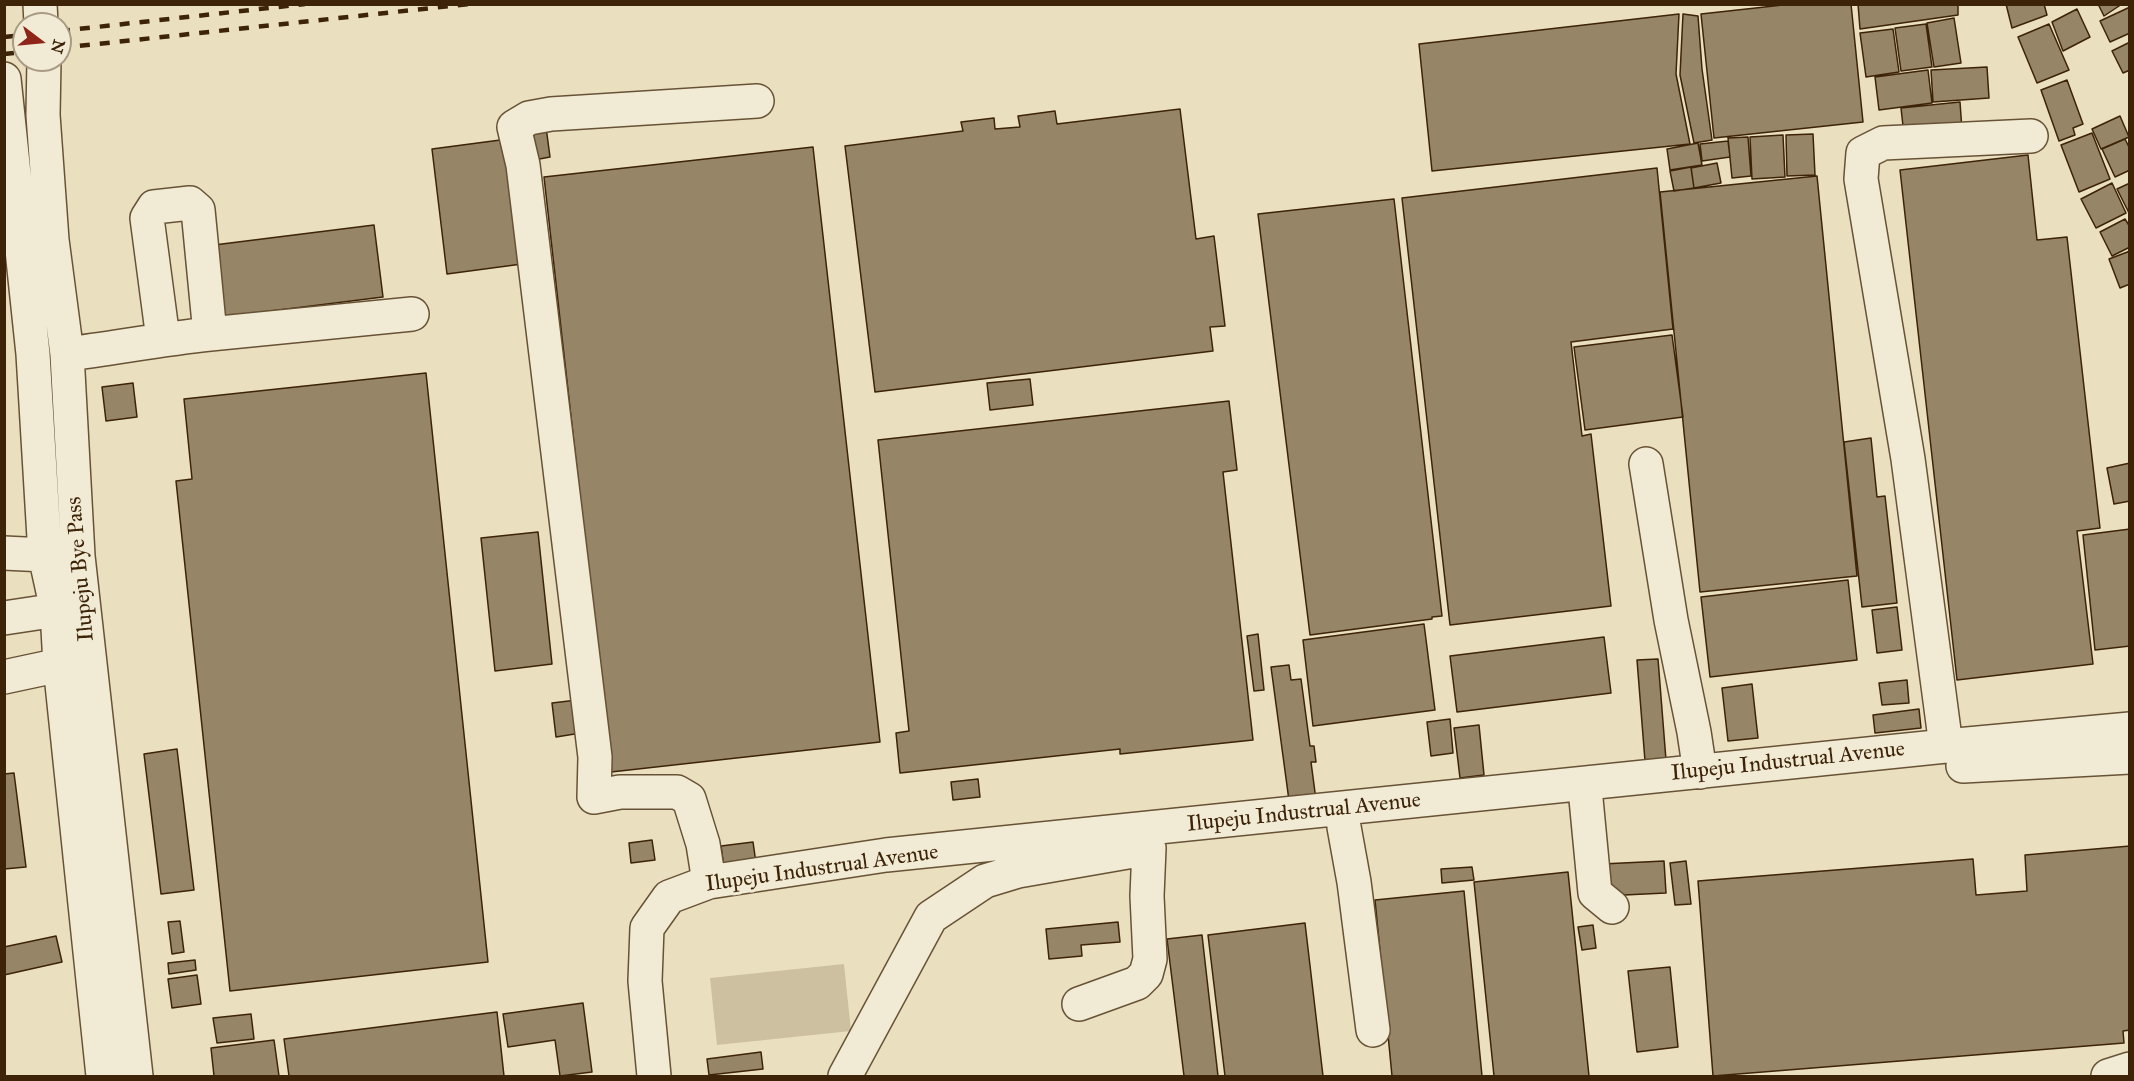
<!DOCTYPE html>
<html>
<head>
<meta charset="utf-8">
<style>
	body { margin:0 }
	#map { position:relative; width:2134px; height:1081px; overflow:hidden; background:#eae0bf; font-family:"IM FELL Great Primer",serif }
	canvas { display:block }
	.frame { position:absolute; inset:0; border:6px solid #3d2308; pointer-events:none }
	.north { position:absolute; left:12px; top:12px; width:60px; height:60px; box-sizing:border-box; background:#f1ebd5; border:2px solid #a99b83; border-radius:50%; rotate:106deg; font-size:16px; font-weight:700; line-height:24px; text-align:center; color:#3d2308 }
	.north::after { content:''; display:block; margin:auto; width:21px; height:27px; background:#8f2418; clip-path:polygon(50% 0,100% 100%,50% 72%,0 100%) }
</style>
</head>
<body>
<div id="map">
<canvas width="2134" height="1081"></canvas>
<div class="frame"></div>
<div class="north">N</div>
</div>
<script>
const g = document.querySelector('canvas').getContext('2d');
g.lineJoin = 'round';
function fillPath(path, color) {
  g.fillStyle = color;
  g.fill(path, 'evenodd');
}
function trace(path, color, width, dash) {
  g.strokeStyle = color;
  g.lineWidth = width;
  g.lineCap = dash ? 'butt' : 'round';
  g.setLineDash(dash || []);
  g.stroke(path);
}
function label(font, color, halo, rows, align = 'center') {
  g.font = font + ' "IM FELL Great Primer",serif';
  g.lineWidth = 6;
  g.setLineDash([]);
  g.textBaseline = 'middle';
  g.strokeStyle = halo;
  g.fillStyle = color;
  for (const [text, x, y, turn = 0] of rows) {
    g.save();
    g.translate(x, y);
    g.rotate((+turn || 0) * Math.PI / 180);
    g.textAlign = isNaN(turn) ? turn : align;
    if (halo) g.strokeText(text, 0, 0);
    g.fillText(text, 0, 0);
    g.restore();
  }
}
fillPath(new Path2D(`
	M844 964 851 1031 717 1045 710 978Z`), '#cdc0a0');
const building = new Path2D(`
	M1792 4H1851L1863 122 1714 138 1701 14Z
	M1858 4H1958V15L1860 29Z
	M2006 4H2044L2047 15 2012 28Z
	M2098 4H2122L2104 16Z
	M2130 7V33L2110 42 2100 21Z
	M2077 9 2090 37 2063 51 2052 22Z
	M1679 14 1676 74 1690 144 1432 171 1419 44Z
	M1683 14 1698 16 1702 69 1712 140 1694 143 1680 75Z
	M1954 18 1961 63 1934 67 1927 23Z
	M1926 24 1932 67 1901 71 1895 28Z
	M2049 24 2069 70 2037 83 2018 37Z
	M1893 29 1899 72 1866 77 1860 33Z
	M2130 42V70L2123 73 2112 51Z
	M1987 67 1989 98 1933 102 1931 70Z
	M1928 70 1932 103 1879 110 1875 77Z
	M2067 80 2083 124 2073 128 2075 135 2059 141 2041 90Z
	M1960 102 1962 130 1904 135 1901 108Z
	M1180 109 1196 239 1214 236 1225 326 1210 327 1213 351 875 392 845 146 963 131 961 122 994 118 995 129 1020 127 1018 116 1055 111 1057 124Z
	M2120 116 2129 137 2101 149 2092 129Z
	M546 127 550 157 529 161 524 130Z
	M2092 133 2110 179 2079 192 2061 145Z
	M1813 134 1815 175 1787 176 1786 135Z
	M1783 135 1785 177 1752 179 1750 137Z
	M1748 137 1751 176 1732 178 1728 138Z
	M508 139 522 264 447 274 432 149Z
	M2125 139 2130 149V170L2115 177 2102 149Z
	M1728 141 1730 157 1702 161 1700 144Z
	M1698 143 1702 165 1670 170 1667 149Z
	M813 147 880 742 611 772 544 177Z
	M2028 155 2037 240 2067 237 2100 528 2077 531 2093 664 1957 680 1900 170Z
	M1717 163 1721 183 1694 188 1691 168Z
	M1691 167 1694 188 1674 191 1670 171Z
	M1657 168 1673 329 1571 342 1582 436 1591 434 1611 606 1450 625 1402 198Z
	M1817 176 1857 576 1700 592 1660 192Z
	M2112 183 2126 213 2096 228 2081 199Z
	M2130 183V213H2129L2117 189Z
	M1394 199 1442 616 1432 617V619L1310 635 1258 214Z
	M2125 219 2130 227V247L2112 256 2100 232Z
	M374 225 383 297 215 318 206 246Z
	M2130 251V284L2120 288 2109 259Z
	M1672 335 1683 417 1585 430 1574 347Z
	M426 373 488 962 230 991 176 481 192 479 184 399Z
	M1030 379 1033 405 990 410 987 383Z
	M133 383 137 417 106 421 102 387Z
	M1229 401 1237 470 1223 472 1253 740 1120 754V749L900 773 896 733 909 731 878 440Z
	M1871 438 1877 497 1885 496 1897 603 1862 607 1844 442Z
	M2130 463V501L2114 504 2107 468Z
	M2130 529V646L2095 650 2083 535Z
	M538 532 552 664 495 671 481 538Z
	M1848 580 1857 660 1710 677 1701 597Z
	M1897 607 1902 650 1877 653 1872 610Z
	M1424 624 1435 710 1313 726 1303 640Z
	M1258 634 1264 690 1254 691 1247 636Z
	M1604 637 1611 693 1457 712 1450 656Z
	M1658 659 1666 760 1645 761 1637 660Z
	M1289 665 1291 680 1301 679 1310 746H1314L1316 762H1311L1316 800 1290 808 1271 667Z
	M1907 680 1909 703 1882 705 1879 683Z
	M1752 684 1758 738 1728 741 1722 688Z
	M577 700 581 733 556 737 552 703Z
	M1919 709 1921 728 1875 733 1873 715Z
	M1450 719 1453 753 1431 756 1427 722Z
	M1479 725 1484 775 1460 778 1454 728Z
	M177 749 194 890 161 894 144 754Z
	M14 773 26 867 4 869V774Z
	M978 779 980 797 953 800 951 782Z
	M652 840 655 860 631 863 629 843Z
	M753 842 756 863 724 868 721 846Z
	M2130 846V1030L2123 1031 2124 1043 1713 1076 1698 881 1973 859 1976 895 2027 891 2025 855Z
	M1664 861 1666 893 1603 896 1602 864Z
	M1686 861 1691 904 1675 905 1670 863Z
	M1472 867 1474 880 1442 883 1441 869Z
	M1568 872 1589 1076H1494L1474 882Z
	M1464 891 1482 1076H1392L1375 900Z
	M180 921 184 952 172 954 168 922Z
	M1118 922 1120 942 1081 945 1082 956 1049 959 1046 929Z
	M1305 923 1323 1076H1225L1208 935Z
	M1593 925 1596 948 1582 950 1578 927Z
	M1202 935 1218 1076H1184L1167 939Z
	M56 936 62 962 4 975V947Z
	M195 960 196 970 169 974 168 963Z
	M1670 967 1678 1047 1637 1052 1628 971Z
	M197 975 201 1004 172 1008 168 979Z
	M583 1003 592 1072 560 1076 555 1040 508 1047 503 1014Z
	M497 1012 504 1076H289L284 1039Z
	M251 1014 254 1039 217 1043 213 1018Z
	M274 1040 279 1076H214L211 1048Z
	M761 1052 763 1069 709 1075 707 1059Z`);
fillPath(building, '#978567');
trace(building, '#3d2308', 1.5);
const minor = new Path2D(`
	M40 4 41 24
	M44 60 43 115 52 240 67 354 78 556 136 1076
	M4 79 33 354 45 555 57 610 60 665 103 1076
	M210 334 412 314
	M67 354C115 348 162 339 210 334L198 210 190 203 154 207 147 218 163 339
	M1646 464 1671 620 1694 732 1700 772
	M4 553 45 555
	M4 618 57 610
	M4 677 60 665
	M1946 746 1908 459 1861 179 1863 153 1883 143 2031 136
	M1963 766 2130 757
	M1586 799 1595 893 1612 907
	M1344 827 1354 882 1373 1030
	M709 882 703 844 689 799 677 792H620L594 797 595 757 523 165 514 127 529 118 551 114 757 101
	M1079 1004 1137 983 1146 974 1150 959 1147 896 1149 848
	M654 1076 645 981 647 928 669 897 709 882 886 855 1946 746 2130 729
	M845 1076 931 917 985 881 1018 871 1139 850
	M2108 1076 2130 1069`);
trace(minor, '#685236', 36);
trace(minor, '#f1ebd5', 33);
trace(new Path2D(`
	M60 31 305 4
	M4 37 24 35
	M60 48 469 4
	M4 54 24 52`), '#3d2308', 4.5, [10, 10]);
label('22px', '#3d2308', '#f1ebd5', [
	["Ilupeju Bye Pass",81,569,-95],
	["Ilupeju Industrual Avenue",1788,762,-6],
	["Ilupeju Industrual Avenue",1304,813,-6],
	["Ilupeju Industrual Avenue",822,869,-8]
]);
</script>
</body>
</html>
